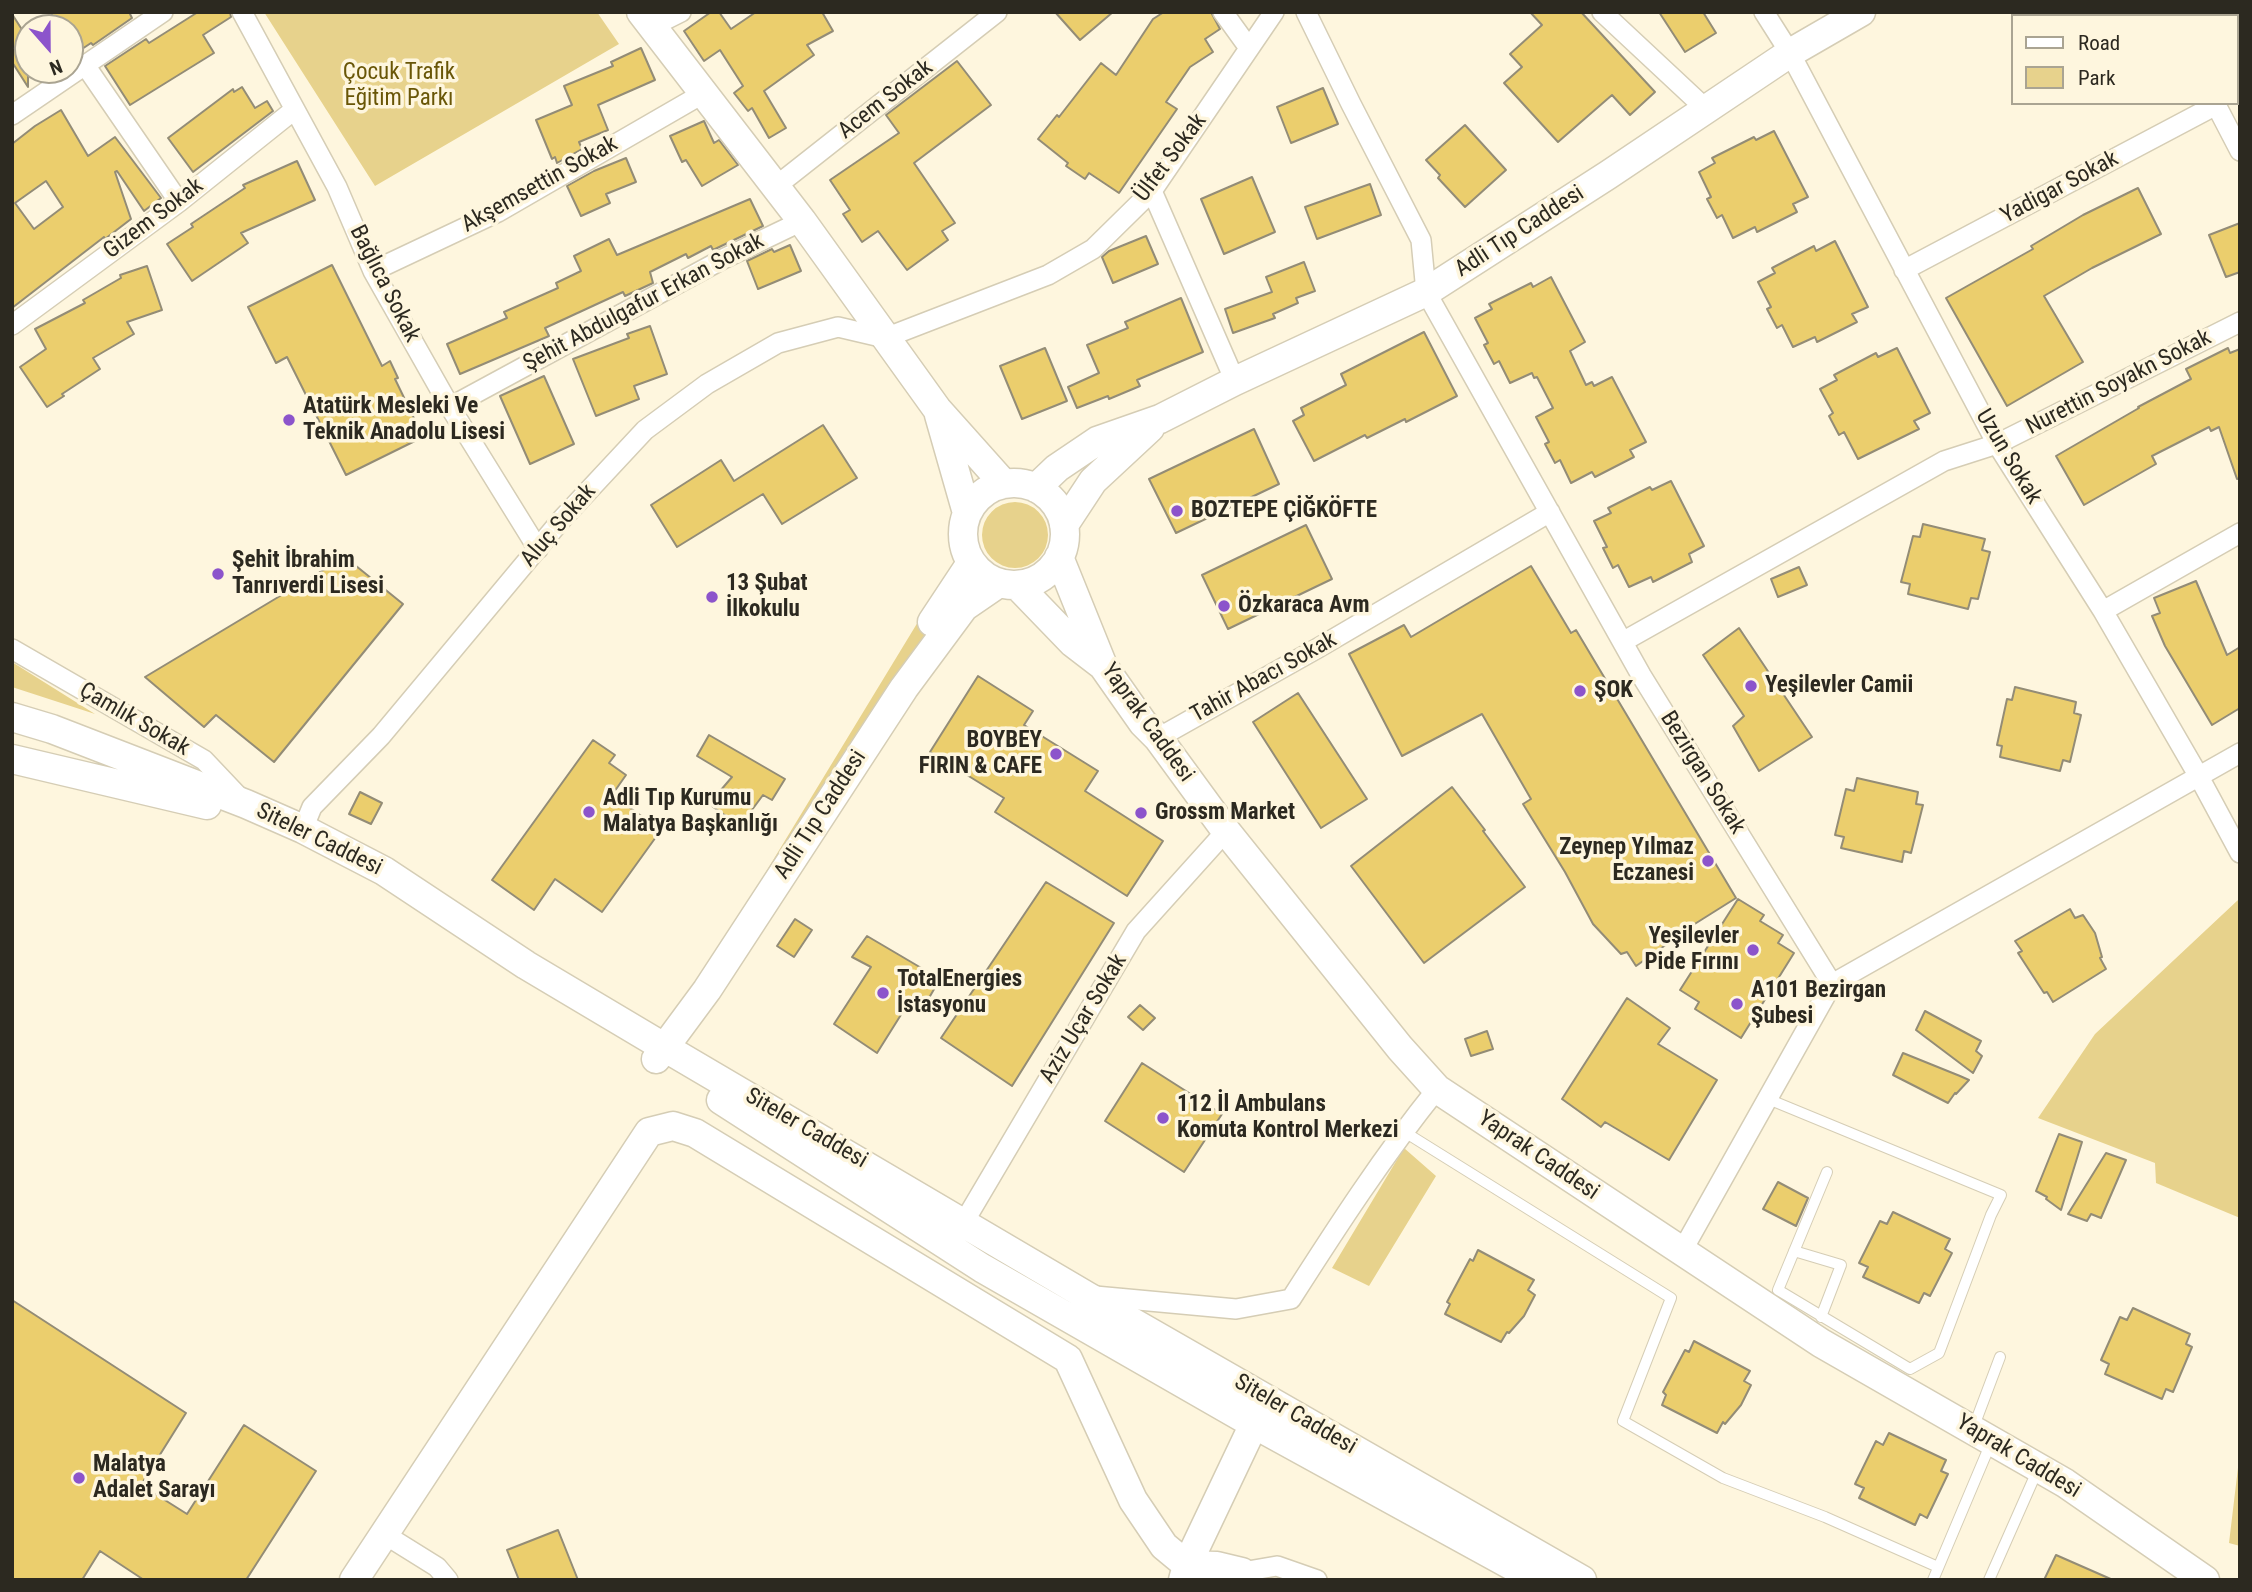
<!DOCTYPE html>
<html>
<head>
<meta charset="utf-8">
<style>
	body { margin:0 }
	#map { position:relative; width:2252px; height:1592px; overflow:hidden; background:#fef6de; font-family:"Roboto Condensed",sans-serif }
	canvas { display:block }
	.frame { position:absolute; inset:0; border:14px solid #2c2920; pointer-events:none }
	.legend { position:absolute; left:2011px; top:14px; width:228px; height:91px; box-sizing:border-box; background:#fef6de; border:2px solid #aaa492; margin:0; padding:9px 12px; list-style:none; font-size:21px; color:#2c2920 }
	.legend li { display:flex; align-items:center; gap:14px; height:35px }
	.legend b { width:35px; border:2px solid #aaa492 }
	.north { position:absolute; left:14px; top:14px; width:70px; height:70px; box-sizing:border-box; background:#fef6de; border:2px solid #aaa492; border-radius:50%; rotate:159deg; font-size:19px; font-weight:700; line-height:28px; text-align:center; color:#2c2920 }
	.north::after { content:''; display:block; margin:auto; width:24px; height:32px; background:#8c54cb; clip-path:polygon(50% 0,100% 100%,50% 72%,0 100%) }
</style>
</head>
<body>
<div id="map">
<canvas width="2252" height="1592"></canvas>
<div class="frame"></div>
<ul class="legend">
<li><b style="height:9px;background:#fff"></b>Road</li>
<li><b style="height:19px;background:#e7d28c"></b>Park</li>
</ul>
<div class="north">N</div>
</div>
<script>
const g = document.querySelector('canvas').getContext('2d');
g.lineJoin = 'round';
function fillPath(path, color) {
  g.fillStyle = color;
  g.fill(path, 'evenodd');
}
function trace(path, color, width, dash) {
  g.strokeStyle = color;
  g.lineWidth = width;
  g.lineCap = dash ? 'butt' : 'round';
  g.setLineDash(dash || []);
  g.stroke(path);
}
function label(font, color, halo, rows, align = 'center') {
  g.font = font + ' "Roboto Condensed",sans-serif';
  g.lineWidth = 7;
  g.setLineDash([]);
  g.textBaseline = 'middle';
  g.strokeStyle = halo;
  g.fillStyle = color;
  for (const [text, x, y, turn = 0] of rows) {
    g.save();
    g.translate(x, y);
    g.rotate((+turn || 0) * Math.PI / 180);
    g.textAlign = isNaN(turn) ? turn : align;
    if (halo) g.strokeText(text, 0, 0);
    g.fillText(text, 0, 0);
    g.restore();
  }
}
fillPath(new Path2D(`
	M264 12H597L619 44 375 186Z
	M982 535a33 33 0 1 1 66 0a33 33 0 1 1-66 0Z
	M938 589 953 601 719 949Z
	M12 662 95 714 12 687Z
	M2238 900 2240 904V1218L2156 1183 2155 1163 2038 1118 2095 1034Z
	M1404 1148 1436 1176 1369 1286 1332 1268Z
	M2240 1451V1546L2229 1543Z`), '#e7d28c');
const building = new Path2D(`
	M50 12H129L132 18 93 45 91 43 76 53 70 43V28H60Z
	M198 12H230L231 17 203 35 214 53 130 105 105 66 146 39 149 43Z
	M711 12H719L731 29 756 12H822L833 31 807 45 814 55 764 91 786 128 769 138 752 108 748 111 734 93 743 86 720 50 704 61 684 31Z
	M1055 12H1113L1080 40Z
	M1164 12H1211L1220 29 1205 39 1213 52 1190 67 1166 102 1177 109 1119 193 1089 173 1085 179 1066 166 1068 163 1038 139 1057 115 1059 117 1101 63 1116 75 1153 19Z
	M1530 12H1581L1655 92 1630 115 1612 95 1558 142 1504 83 1522 67 1510 54 1542 25Z
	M1659 12H1703L1716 33 1685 52Z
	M12 14 28 39V87L12 62Z
	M641 48 655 80 598 105 608 130 579 142 582 149 557 163 555 157 552 159 536 120 572 105 564 86 613 66 611 62Z
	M957 61 991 105 914 163 955 223 942 231 948 240 907 270 878 231 862 242 843 214 850 210 830 180 899 133 886 115Z
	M242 87 255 108 267 101 273 111 193 172 168 138 233 89 234 92Z
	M1323 88 1338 124 1291 143 1277 107Z
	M61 110 88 156 115 137 161 198 144 211 117 171 115 172 131 219 105 239 104 237 12 308V144L35 126ZM46 181 63 207 34 229 15 203Z
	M704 121 714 143 719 140 738 165 702 186 686 160 682 162 670 136Z
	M1465 125 1506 170 1465 207 1438 178 1440 175 1426 160Z
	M1774 131 1808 197 1793 204 1797 212 1757 232 1755 227 1733 238 1722 215 1717 218 1707 199 1711 197 1699 172 1715 163 1712 158 1754 137 1756 140Z
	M626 158 636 182 606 194 610 203 581 216 567 186 594 171Z
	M297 161 315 200 241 233 248 243 192 281 167 244 193 227 191 224 245 188 243 185Z
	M1252 177 1275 232 1224 254 1201 199Z
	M1370 184 1381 215 1317 239 1305 207Z
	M2138 188 2161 234 2092 268 2044 296 2083 362 2007 406 1946 298 2033 249 2031 246 2083 215Z
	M750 199 763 226 713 250 711 246 688 258 686 254 650 272 653 283 625 296 623 292 545 328 549 336 460 374 447 344 507 318 504 312 558 288 556 283 581 271 574 256 609 239 617 255Z
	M2240 223V272L2226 277 2209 235Z
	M1146 236 1158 264 1113 283 1102 257 1109 251Z
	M1835 241 1868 307 1852 314 1857 322 1817 342 1815 337 1793 347 1782 325 1777 328 1767 309 1771 307 1758 282 1775 273 1772 268 1814 246 1816 251Z
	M790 245 801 271 758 289 747 261 772 249 774 252Z
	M1304 262 1315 291 1296 298 1298 303 1273 314 1275 318 1233 333 1225 309 1272 292 1266 277Z
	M332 265 382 366 390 361 398 378 395 379 423 437 346 475 287 357 276 363 248 307Z
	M147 266 162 310 127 322 134 334 93 358 100 369 62 394 64 396 47 407 20 367 46 349 35 329 85 303 83 300 121 278 120 275Z
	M1551 277 1585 342 1570 351 1586 385 1592 382 1594 386 1612 377 1646 442 1630 450 1634 457 1595 477 1592 472 1571 483 1560 460 1555 463 1545 444 1549 442 1536 417 1553 408 1537 377 1534 378 1532 373 1510 383 1499 361 1494 364 1484 345 1488 343 1475 318 1492 309 1489 304 1531 283 1533 287Z
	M1181 298 1203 352 1137 380 1140 386 1109 399 1108 396 1077 408 1068 387 1099 373 1087 345 1128 328 1125 322Z
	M650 326 667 374 634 386 639 399 596 416 573 359 629 338 627 334Z
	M1424 332 1457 396 1406 422 1405 419 1367 438 1365 435 1314 461 1293 421 1304 415 1301 408 1346 385 1341 374Z
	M1045 348 1067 401 1022 419 1000 366Z
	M1897 348 1930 413 1914 421 1919 429 1858 459 1844 432 1839 435 1829 416 1833 413 1820 389 1837 380 1834 375 1876 353 1878 357Z
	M2228 348 2230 353 2240 349V478L2237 479 2219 427 2211 431 2209 427 2152 456 2156 464 2084 505 2056 456 2139 408 2138 407 2191 379 2186 369Z
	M544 376 574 444 530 464 500 396Z
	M823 425 857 478 782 524 763 494 677 547 651 505 721 460 734 481Z
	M1254 429 1279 484 1176 533 1149 479Z
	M1671 481 1704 546 1689 554 1692 562 1653 582 1651 577 1629 587 1618 565 1613 568 1603 548 1607 547 1594 521 1611 513 1608 508 1650 487 1652 490Z
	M1923 524 1985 539 1982 550 1990 552 1978 599 1971 598 1968 609 1908 594 1910 584 1901 582 1913 536 1920 537Z
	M1306 525 1332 579 1228 629 1202 575Z
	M345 557 403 604 274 762 216 715 204 727 145 677Z
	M1531 566 1571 633 1576 630 1736 898 1666 942 1667 944 1636 966 1627 952 1621 954 1593 924 1565 872 1523 804 1531 799 1482 714 1402 756 1349 654 1404 625 1411 637Z
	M1799 567 1807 585 1778 597 1771 579Z
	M2196 581 2227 655 2240 647V708L2212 725 2165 646 2152 616 2160 613 2154 598Z
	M1739 628 1812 737 1759 771 1733 726 1744 716 1703 655Z
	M978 676 1033 711 1024 725 1098 771 1085 791 1163 841 1127 896 995 812 1004 798 930 752Z
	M2015 687 2076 702 2074 713 2081 715 2070 762 2063 760 2060 771 2000 757 2002 746 1997 745 2007 699 2012 700Z
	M1298 693 1367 799 1321 828 1253 722Z
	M709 735 785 779 772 800 763 795 740 826 709 804 732 777 697 756Z
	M593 740 615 755 609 763 626 775 612 795 661 830 602 912 555 879 534 910 492 880Z
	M1857 778 1918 792 1916 804 1923 805 1911 853 1904 851 1902 862 1841 848 1844 837 1835 835 1846 789 1854 791Z
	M1452 787 1485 830 1483 831 1525 887 1424 963 1351 866Z
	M360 792 382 803 371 824 349 814Z
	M1046 882 1114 923 1012 1086 941 1038Z
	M1738 899 1764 915 1760 921 1783 935 1778 943 1794 953 1741 1038 1695 1009 1699 1002 1680 990Z
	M2070 909 2075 918 2083 915 2095 933 2102 957 2100 958 2106 969 2053 1002 2047 992 2044 993 2018 953 2022 951 2015 941Z
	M795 919 812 930 794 957 777 946Z
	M867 936 940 979 926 1003 914 994 877 1053 834 1024 871 967 852 957Z
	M1627 998 1670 1028 1658 1044 1717 1080 1669 1160 1605 1122 1601 1127 1562 1099Z
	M1140 1005 1155 1018 1143 1030 1128 1017Z
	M1925 1011 1981 1041 1976 1051 1982 1056 1973 1073 1916 1030Z
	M1487 1031 1493 1049 1471 1056 1465 1039Z
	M1903 1053 1960 1076 1969 1080 1956 1094 1955 1093 1948 1103 1893 1075Z
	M1142 1063 1222 1114 1184 1172 1105 1121Z
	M2059 1134 2082 1142 2061 1210 2046 1199 2047 1197 2036 1191Z
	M2106 1153 2126 1160 2101 1218 2091 1214 2087 1221 2068 1214Z
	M1778 1182 1808 1198 1796 1226 1763 1209Z
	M1893 1212 1950 1239 1945 1249 1952 1253 1930 1296 1924 1293 1919 1303 1863 1277 1868 1267 1859 1263 1880 1221 1887 1224Z
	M1478 1250 1534 1280 1528 1290 1535 1295 1524 1316 1509 1333 1507 1332 1501 1342 1445 1314 1450 1304 1447 1302 1470 1259 1473 1261Z
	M12 1300 186 1413 141 1485 187 1514 244 1425 316 1471 246 1580H144L100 1551 82 1580H12Z
	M2133 1308 2190 1334 2186 1344 2192 1347 2173 1392 2166 1389 2162 1399 2105 1374 2109 1364 2101 1360 2120 1317 2127 1320Z
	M1694 1341 1750 1371 1744 1381 1751 1385 1741 1405 1725 1424 1723 1422 1717 1433 1662 1405 1666 1395 1663 1392 1685 1350 1689 1352Z
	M1889 1433 1946 1460 1941 1471 1948 1474 1927 1518 1920 1514 1915 1525 1859 1498 1864 1488 1855 1484 1876 1441 1883 1445Z
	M558 1530 578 1580H519L507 1550Z
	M2056 1555 2113 1580H2044Z`);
fillPath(building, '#ebce6d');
trace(building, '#938c76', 2);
const lane = new Path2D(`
	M1768 1099 2001 1195 1991 1215 1939 1353 1910 1369 1778 1290 1827 1172
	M1403 1131 1671 1298 1623 1421 1723 1478 1825 1517 1938 1567
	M1794 1251 1841 1265 1821 1317
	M1974 1426 2000 1357
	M1933 1580 1990 1445
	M1989 1580 2038 1469`);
const street = new Path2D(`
	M242 12 337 187 373 271 450 407 538 549
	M1223 12 1249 48
	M1306 12 1351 104 1421 240 1426 292 1641 675 1832 984 1682 1251
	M1602 12 1707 110
	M1764 12 1790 53 1997 444 2103 611 2198 775 2240 853
	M2166 12 2168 16
	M653 26 681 12
	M85 65 179 202
	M2215 103 2240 151
	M12 115 163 12
	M775 187 997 12
	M1152 191 1235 381
	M1904 270 2216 105
	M373 271 498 212 704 93
	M12 325 179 202 294 110
	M450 407 723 259 802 221
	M2103 611 2240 533
	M1624 641 1944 461 1997 444 2240 322
	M12 649 204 760 240 798
	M1158 738 1318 648 1550 512
	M303 829 312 807 381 736 562 519 645 430 707 384 778 343 838 327 885 338 1048 275 1093 249 1152 191 1274 12
	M1832 984 2240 753
	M964 1222 1136 931 1226 831
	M1095 1296 1236 1309 1291 1299C1337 1227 1383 1156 1437 1089
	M384 1534 437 1567 448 1580
	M1242 1572 1277 1566 1317 1580`);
const secondary = new Path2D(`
	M641 12 802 221 937 409 1004 484
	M939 415 967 513
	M963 534a51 51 0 1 1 102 0a51 51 0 1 1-102 0Z
	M1036 488 1057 468 1097 441 1160 419 1235 381 1426 292 1608 175 1790 53 1861 12
	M1064 525 1093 481 1150 428
	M1059 557 1103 666 1143 723 1158 738 1226 831 1400 1048 1437 1089 1821 1343 2065 1483 2205 1580
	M1017 585 1073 643 1103 666
	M932 622 971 563
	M12 717 52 729 246 804 303 829 384 871 526 965 652 1040 1087 1296 1582 1580
	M12 759 207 805
	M656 1059 707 990 904 688 964 607 999 583
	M721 1100 982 1268 1254 1424 1538 1580
	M354 1580 649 1132 673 1126 695 1133 1068 1359 1133 1500 1164 1546 1187 1565 1183 1580
	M1238 1580 1242 1572 1217 1566 1187 1565 1254 1424`);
trace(lane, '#d5cdb5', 12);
trace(street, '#d5cdb5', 22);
trace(secondary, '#d5cdb5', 31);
trace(lane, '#fff', 10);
trace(street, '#fff', 19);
trace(secondary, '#fff', 28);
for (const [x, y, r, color] of [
	[289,420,7,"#8c54cb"],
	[1177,511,7,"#8c54cb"],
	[218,574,7,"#8c54cb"],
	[712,597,7,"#8c54cb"],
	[1224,606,7,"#8c54cb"],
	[1751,686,7,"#8c54cb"],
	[1580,691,7,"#8c54cb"],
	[1056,754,7,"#8c54cb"],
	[589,812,7,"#8c54cb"],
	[1141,813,7,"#8c54cb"],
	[1708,861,7,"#8c54cb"],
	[1753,950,7,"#8c54cb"],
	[883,993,7,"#8c54cb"],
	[1737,1004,7,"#8c54cb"],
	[1163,1118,7,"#8c54cb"],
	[79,1478,7,"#8c54cb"]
]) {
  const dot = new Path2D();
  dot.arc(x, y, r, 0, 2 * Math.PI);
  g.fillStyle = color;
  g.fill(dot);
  trace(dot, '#fef6de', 2.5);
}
label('23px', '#695607', '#fef6de', [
	["Çocuk Trafik",399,73],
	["Eğitim Parkı",399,99]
]);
label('23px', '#2c2920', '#fef6de', [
	["Acem Sokak",886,100,-38],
	["Ülfet Sokak",1171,158,-53],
	["Akşemsettin Sokak",540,185,-29],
	["Yadigar Sokak",2060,188,-28],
	["Gizem Sokak",154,219,-37],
	["Adli Tıp Caddesi",1520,232,-33],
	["Bağlıca Sokak",384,284,63],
	["Şehit Abdulgafur Erkan Sokak",644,303,-28],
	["Nurettin Soyakn Sokak",2119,383,-27],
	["Uzun Sokak",2008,457,59],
	["Aluç Sokak",559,526,-49],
	["Tahir Abacı Sokak",1264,678,-29],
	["Çamlık Sokak",134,720,30],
	["Yaprak Caddesi",1147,723,54],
	["Bezirgan Sokak",1702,773,58],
	["Adli Tıp Caddesi",821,815,-57],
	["Siteler Caddesi",319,840,26],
	["Aziz Uçar Sokak",1084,1019,-59],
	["Siteler Caddesi",806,1129,30],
	["Yaprak Caddesi",1538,1156,34],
	["Siteler Caddesi",1295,1415,30],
	["Yaprak Caddesi",2018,1457,31]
]);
label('bold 23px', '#2c2920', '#fef6de', [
	["Atatürk Mesleki Ve",303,407],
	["Teknik Anadolu Lisesi",303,433],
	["BOZTEPE ÇİĞKÖFTE",1191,511],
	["Şehit İbrahim",232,561],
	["Tanrıverdi Lisesi",232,587],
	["13 Şubat",726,584],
	["İlkokulu",726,610],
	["Özkaraca Avm",1238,606],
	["Yeşilevler Camii",1765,686],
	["ŞOK",1594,691],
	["BOYBEY",1042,741,"right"],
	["FIRIN & CAFE",1042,767,"right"],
	["Adli Tıp Kurumu",603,799],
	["Malatya Başkanlığı",603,825],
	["Grossm Market",1155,813],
	["Zeynep Yılmaz",1694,848,"right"],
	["Eczanesi",1694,874,"right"],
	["Yeşilevler",1739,937,"right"],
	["Pide Fırını",1739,963,"right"],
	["TotalEnergies",897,980],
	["İstasyonu",897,1006],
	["A101 Bezirgan",1751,991],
	["Şubesi",1751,1017],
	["112 İl Ambulans",1177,1105],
	["Komuta Kontrol Merkezi",1177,1131],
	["Malatya",93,1465],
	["Adalet Sarayı",93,1491]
], 'left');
</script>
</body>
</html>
